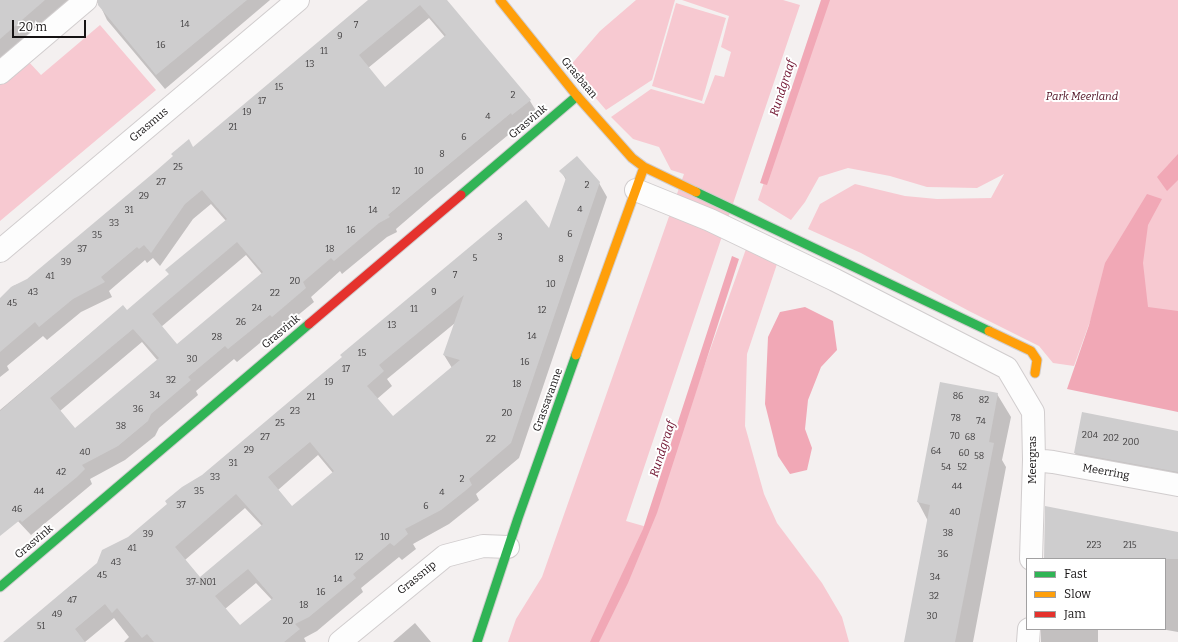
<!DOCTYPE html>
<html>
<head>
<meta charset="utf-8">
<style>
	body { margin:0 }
	#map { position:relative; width:1178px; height:642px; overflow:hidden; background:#f4f0f0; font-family:Bitter,serif }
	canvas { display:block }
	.legend { position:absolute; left:1026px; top:558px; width:140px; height:72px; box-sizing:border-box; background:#fff; border:1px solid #a1a0a1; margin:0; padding:5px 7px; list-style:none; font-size:12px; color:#151213 }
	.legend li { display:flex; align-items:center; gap:8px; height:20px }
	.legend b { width:20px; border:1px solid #a1a0a1 }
	.scale { position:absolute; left:12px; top:20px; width:74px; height:18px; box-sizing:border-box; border:2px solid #151213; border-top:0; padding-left:5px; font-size:12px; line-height:14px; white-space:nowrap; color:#151213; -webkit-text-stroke:3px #fff; paint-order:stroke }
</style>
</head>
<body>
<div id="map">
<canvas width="1178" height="642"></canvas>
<ul class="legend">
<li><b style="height:5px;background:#30b455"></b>Fast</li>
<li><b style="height:5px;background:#ff9f0a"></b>Slow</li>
<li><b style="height:5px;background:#e5322d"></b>Jam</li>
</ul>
<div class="scale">20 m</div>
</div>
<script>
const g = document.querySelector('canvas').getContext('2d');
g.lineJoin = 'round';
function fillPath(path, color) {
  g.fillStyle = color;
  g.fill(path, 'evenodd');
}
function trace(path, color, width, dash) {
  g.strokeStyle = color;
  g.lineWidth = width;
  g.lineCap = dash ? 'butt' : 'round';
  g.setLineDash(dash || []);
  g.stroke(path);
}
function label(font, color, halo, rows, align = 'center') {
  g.font = font + ' Bitter,serif';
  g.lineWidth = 4;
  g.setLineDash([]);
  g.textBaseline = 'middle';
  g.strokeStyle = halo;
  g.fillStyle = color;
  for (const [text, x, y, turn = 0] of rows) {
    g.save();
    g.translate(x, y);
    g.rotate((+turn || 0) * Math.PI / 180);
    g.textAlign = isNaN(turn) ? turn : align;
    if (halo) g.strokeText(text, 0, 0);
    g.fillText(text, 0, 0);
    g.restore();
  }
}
fillPath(new Path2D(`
	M636 0H675L652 80 606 110 569 67 600 31Z
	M682 0H783L800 5 626 521 647 527 746 249 777 264 747 354 745 426 764 494 777 523 822 583 842 617 849 642H508L516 619 542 577 684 174 671 170 659 147 633 139 611 117 651 89 704 104 715 75 724 77 731 52 721 47 729 16Z
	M826 0H1178V319L1093 313 1074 366 1053 363 1039 346 969 311 861 253 808 229 820 204 855 184 905 196 937 199 991 198 1004 174 977 188 927 187 890 176 848 168 819 177 805 202 791 220 758 200Z
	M676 3 726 18 702 101 652 86Z
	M100 25 156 90 0 221V84L28 61 41 75Z`), '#f7c9d1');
fillPath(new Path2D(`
	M821 0H830L767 185 760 183Z
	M1178 154V180L1167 191 1157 177Z
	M1147 194 1162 199 1148 225 1143 263 1148 307 1178 311V412L1067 389 1089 325 1105 263Z
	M732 256 739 259 657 513 628 583 599 642H590L643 529Z
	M805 307 833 321 837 350 821 367 808 400 805 429 812 448 807 470 790 474 778 456 765 404 768 337 780 312Z`), '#f1a8b6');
fillPath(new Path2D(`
	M0 0H71L0 60Z
	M91 0H270L165 89 107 20 99 3 93 2Z
	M369 0H445L530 101 538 114 521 128 519 126 432 198 396 229 397 232 387 237 342 274 340 271 311 297 314 302 280 330 278 328 237 362 234 359 196 391 198 395 159 428 155 436 125 460 90 479 92 484 31 535 0 502V410L123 306 127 311 170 275 166 270 226 221 211 204 193 219 160 266 153 258 147 263 145 260 109 291 112 297 81 312 47 340 43 336 7 366 9 370 0 377V299L13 286 28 280 193 148ZM429 18 445 37 385 88 368 68ZM246 255 262 274 177 345 161 327ZM142 342 158 361 75 429 60 411Z
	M561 171 599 183 607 197 519 458 476 494 479 500 449 524 413 544 416 549 402 560 399 557 361 588 363 592 317 631 304 638 306 642H124L129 637 114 618 85 642H4L203 476 550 230 566 180ZM455 323 444 355 452 368 393 417 377 399 392 386 387 379ZM318 455 333 473 292 507 278 490ZM245 508 262 526 200 579 185 560ZM256 583 272 600 240 626 225 609Z
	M997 394 1011 417 1002 460 1006 467 973 642H905L928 521 918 502Z
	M1178 431V487L1083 468 1075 453Z
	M1178 533V632L1161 629H1165V559H1044Z
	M415 623 431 642H393Z
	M1041 629H1098V642H1041Z`), '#0003');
fillPath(new Path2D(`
	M0 0H45L0 39Z
	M98 0H247L156 75 98 5Z
	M368 0H447L531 100 512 115 511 113 424 185 388 215 390 217 379 223 334 261 331 258 303 282 306 288 272 317 270 315 228 349 225 346 188 377 191 380 151 414 148 421 118 446 82 465 85 469 77 477 22 522 20 520 0 536V411L123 305 127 310 169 274 165 270 227 219 202 190 185 204 151 253 144 245 139 249 137 247 101 277 105 282 73 299 39 327 35 322 0 352V298L11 287 27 279 157 170 173 156 171 154 189 139 193 147ZM420 5 446 35 385 87 359 55ZM237 242 263 272 177 344 152 314ZM133 329 159 358 75 428 50 398Z
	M577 156 600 182 591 208 511 443 469 479 472 485 465 491 441 510 405 529 408 534 394 546 390 543 353 574 356 578 309 617 295 624 300 629 284 642H154L147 634 142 638 117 608 112 613 105 604 75 629 85 642H3L97 563 102 550 128 537 167 504 165 501 182 487 202 475 342 357 340 355 526 200 549 228 566 178 559 171ZM464 295 443 355 460 360 393 416 367 386 384 371 379 365ZM310 442 334 471 292 506 268 477ZM236 494 263 524 200 577 175 547ZM248 569 273 598 240 625 215 596Z
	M940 382 998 393 989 442 994 443 955 642H904L930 505 917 502Z
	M1082 412 1178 431V472L1074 453Z
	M1045 506 1178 532V559H1044Z`), '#cecdce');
const street = new Path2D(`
	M0 73 86 0
	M636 190 710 220 835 280 1007 368 1033 412 1034 460 1031 559
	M0 251 298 0
	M1034 460 1053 462 1178 485
	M340 642 445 556 483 546 508 547
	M1028 642 1029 629`);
const fast = new Path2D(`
	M696 192 989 331
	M461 195 577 96
	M0 587 309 324
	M477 642 518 518 576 355`);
const slow = new Path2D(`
	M500 0 577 96 632 158 644 167 696 192
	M989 331 1031 351 1037 360 1035 373
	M576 355 644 167`);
const jam = new Path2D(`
	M309 324 461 195`);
trace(street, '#d1cdce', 24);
trace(fast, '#d1cdce', 11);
trace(slow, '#d1cdce', 11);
trace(jam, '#d1cdce', 11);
trace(street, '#fdfdfd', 22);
trace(fast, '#30b455', 9);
trace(slow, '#ff9f0a', 9);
trace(jam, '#e5322d', 9);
label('9px', '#434142', null, [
	["14",185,24],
	["7",356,25],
	["9",340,36],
	["16",161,45],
	["11",324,51],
	["13",310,64],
	["15",279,87],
	["2",513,95],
	["17",262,101],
	["19",247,112],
	["4",488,116],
	["21",233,127],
	["6",464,137],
	["8",442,154],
	["25",178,167],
	["10",419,171],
	["27",161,182],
	["2",587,185],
	["12",396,191],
	["29",144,196],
	["4",580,209],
	["31",129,210],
	["14",373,210],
	["33",114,223],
	["16",351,230],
	["6",570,234],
	["35",97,235],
	["3",500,237],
	["37",82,249],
	["18",330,249],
	["5",475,258],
	["8",561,259],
	["39",66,262],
	["7",455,275],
	["41",50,276],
	["20",295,281],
	["10",551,284],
	["43",33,292],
	["9",434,292],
	["22",275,293],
	["45",12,303],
	["24",257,308],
	["11",414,309],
	["12",542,310],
	["26",241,322],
	["13",392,325],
	["14",532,336],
	["28",217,337],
	["15",362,353],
	["30",192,359],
	["16",525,362],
	["17",346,369],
	["32",171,380],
	["19",329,382],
	["18",517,384],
	["34",155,395],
	["86",958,396],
	["21",311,397],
	["82",984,400],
	["36",138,409],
	["23",295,411],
	["20",507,413],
	["78",956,418],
	["74",981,421],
	["25",280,423],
	["38",121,426],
	["204",1090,435],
	["70",955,436],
	["27",265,437],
	["68",970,437],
	["202",1111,438],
	["22",491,439],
	["200",1131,442],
	["29",249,450],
	["64",936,451],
	["40",85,452],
	["60",964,453],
	["58",979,456],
	["31",233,463],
	["54",946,467],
	["52",962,467],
	["42",61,472],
	["33",215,477],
	["2",462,479],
	["44",957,486],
	["44",39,491],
	["35",199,491],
	["4",442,492],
	["37",181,505],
	["6",426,506],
	["46",17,509],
	["40",955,512],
	["38",948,533],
	["39",148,534],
	["10",385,537],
	["223",1094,545],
	["215",1130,545],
	["41",132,548],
	["36",943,554],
	["12",359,557],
	["43",116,562],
	["45",102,575],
	["34",935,577],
	["14",338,579],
	["37-N01",201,582],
	["16",321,592],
	["32",934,596],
	["47",72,600],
	["18",304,605],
	["49",57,614],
	["30",932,616],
	["20",288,621],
	["51",41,626]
]);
label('11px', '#151213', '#fff', [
	["Grasbaan",579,78,50],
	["Grasvink",528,122,-40],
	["Grasmus",149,125,-40],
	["Grasvink",281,332,-40],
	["Grassavanne",548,400,-70],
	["Meergras",1033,460,-90],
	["Meerring",1106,472,10],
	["Grasvink",34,542,-40],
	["Grassnip",417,578,-39]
]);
label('italic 11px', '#4e0f21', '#fff', [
	["Park Meerland",1082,97]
]);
label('italic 12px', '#711632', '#fff', [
	["Rundgraaf",783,88,-72],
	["Rundgraaf",663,449,-72]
]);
</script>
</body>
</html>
